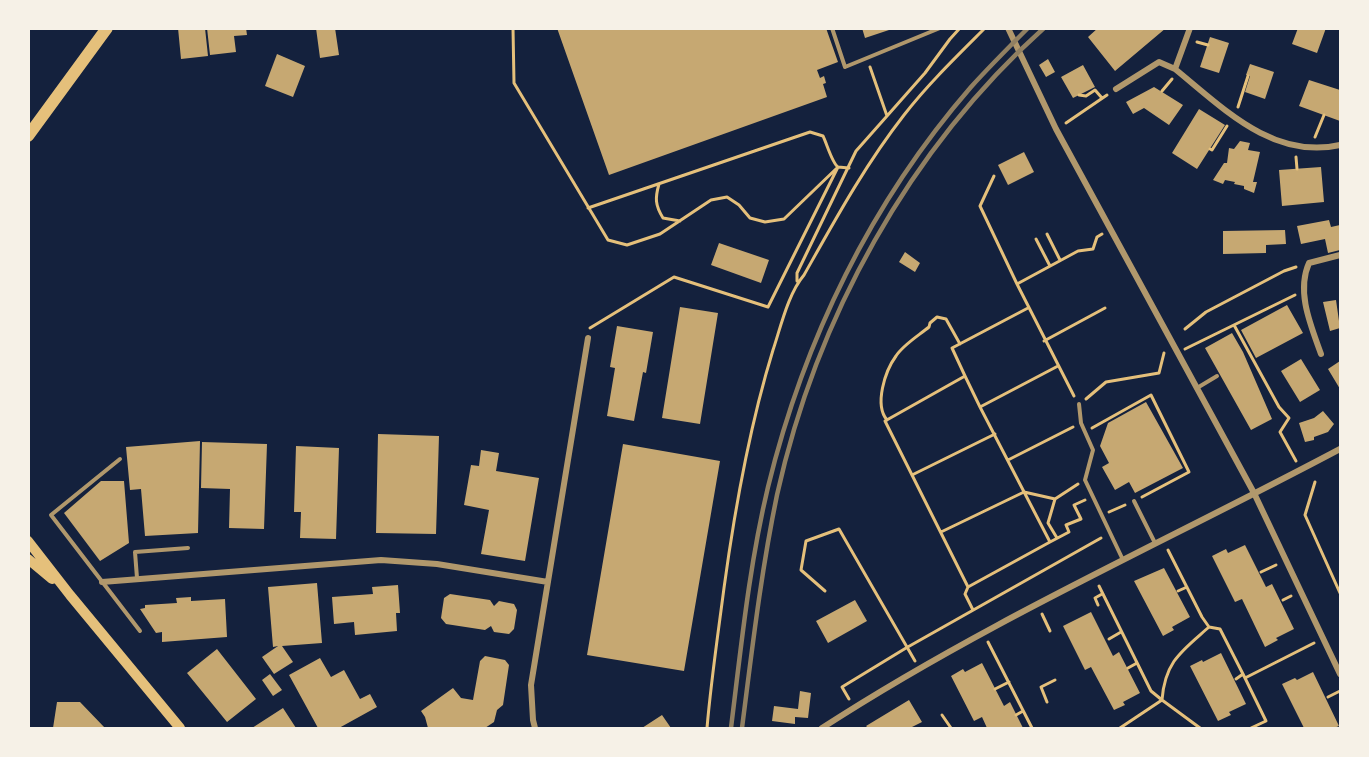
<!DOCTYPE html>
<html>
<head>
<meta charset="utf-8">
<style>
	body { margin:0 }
	#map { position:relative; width:1369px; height:757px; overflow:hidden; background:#14213d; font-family:"IBM Plex Sans",sans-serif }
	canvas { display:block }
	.frame { position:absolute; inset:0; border:30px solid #f6f1e7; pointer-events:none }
</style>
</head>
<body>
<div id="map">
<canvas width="1369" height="757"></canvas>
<div class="frame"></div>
</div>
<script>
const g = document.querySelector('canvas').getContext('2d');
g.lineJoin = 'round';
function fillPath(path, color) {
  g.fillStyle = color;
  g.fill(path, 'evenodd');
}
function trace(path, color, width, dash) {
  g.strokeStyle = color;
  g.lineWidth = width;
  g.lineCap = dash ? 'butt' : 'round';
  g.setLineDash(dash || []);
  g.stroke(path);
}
fillPath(new Path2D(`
	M178 28H205L208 56 181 59Z
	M207 28H246L247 35 234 36 236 52 210 55Z
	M316 28H335L339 55 320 58Z
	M557 28H826L838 62 817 70 820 78 824 76 826 83 823 84 827 97 609 175Z
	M862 28H892V29L865 38Z
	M1098 28H1166L1115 71 1088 37Z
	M1298 28H1326L1317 53 1292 44Z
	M1210 37 1229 43 1219 73 1200 67Z
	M277 54 305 66 293 97 265 86Z
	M1048 59 1055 72 1046 77 1039 65Z
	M1250 64 1274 72 1265 99 1245 92 1250 76 1246 75Z
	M1083 65 1095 87 1073 98 1061 77Z
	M1309 80 1340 90V121L1299 106Z
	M1154 87 1183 105 1169 125 1144 108 1133 114 1126 102Z
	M1199 109 1225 125 1197 169 1172 153Z
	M1240 141 1250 143 1248 150 1260 152 1253 182H1257L1254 193 1244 189V186L1234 184 1235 182 1225 180 1223 184 1213 180 1224 163H1227L1229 148 1234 149Z
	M1024 152 1034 172 1008 185 998 165Z
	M1321 167 1324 202 1282 206 1279 170Z
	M1329 220 1331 227 1340 225V250L1328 253 1325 239 1301 244 1297 226Z
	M1285 230 1286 244 1266 245V253L1223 254V231Z
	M719 243 769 260 761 283 711 265Z
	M905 252 920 263 915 272 899 262Z
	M1336 300 1340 328 1330 331 1323 302Z
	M1287 305 1303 333 1256 358 1241 330Z
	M680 307 718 313 700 424 662 418Z
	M617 326 653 332 646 373 643 372 634 421 607 416 615 368 610 367Z
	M1232 333 1243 352 1272 419 1251 430 1205 348Z
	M1301 359 1320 390 1300 402 1281 371Z
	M1340 361V389L1328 369Z
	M1146 402 1183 468 1135 493 1129 482 1115 490 1102 467 1109 463 1100 446 1108 423Z
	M1323 411 1334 424 1328 432 1314 437V440L1305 442 1299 423 1314 418Z
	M378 434 439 436 436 534 376 533Z
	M200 441 198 533 145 536 141 489 130 490 126 447Z
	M202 442 267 444 264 529 229 528 230 489 201 488Z
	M623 444 720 461 684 671 587 655Z
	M296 446 339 448 336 539 300 538 301 512H294Z
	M481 450 499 453 496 471 539 478 525 561 481 554 489 510 464 505 471 465 479 466Z
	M101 481H124L129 543 100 561 64 513Z
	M1245 545 1266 587 1272 584 1294 629 1276 638 1278 640 1265 647 1242 599 1235 602 1212 556 1226 549 1228 553Z
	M1164 568 1190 617 1172 627 1174 630 1163 636 1134 581Z
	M317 583 322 643 282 646 293 662 274 674 262 657 278 646 273 647 268 587Z
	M398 585 400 613H396L397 631 355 635 354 622 334 624 332 597 373 594 372 587Z
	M450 594 490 600 494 606 499 601 514 604 517 610 514 629 509 634 494 632 491 626 485 630 446 624 441 618 444 598Z
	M191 597V601L225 599 227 637 162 642V632L156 633 140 609 145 608V605L177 603 176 598Z
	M855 600 867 621 828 643 816 621Z
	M1091 612 1113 656 1119 652 1140 693 1123 702 1125 705 1114 710 1091 667 1085 670 1063 626Z
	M217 649 256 699 227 722 187 673Z
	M1221 653 1246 704 1229 712 1231 715 1218 721 1190 666 1202 660 1203 662Z
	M485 656 505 660 509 665 503 705 497 710 494 722 485 728H428L425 717 421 711 453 688 461 698 473 700 480 661Z
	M320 658 331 677 344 670 360 699 370 694 377 707 339 728H318L289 675Z
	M982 663 1004 706 1010 702 1023 728H987L982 717 974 721 951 676 963 669 965 672Z
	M1313 672 1339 726 1334 728H1304L1282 684 1295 678 1297 680Z
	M270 674 282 690 273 696 262 680Z
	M800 691 811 693 808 718 795 717V724L772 721 774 706 798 709Z
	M909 700 922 722 910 728H868L866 726Z
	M57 702H80L105 728H53Z
	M283 708 296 728H252Z
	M662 715 671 728H642Z`), '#c6a872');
trace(new Path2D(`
	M513 28 514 83 608 240 627 245 660 234 711 200 727 197 739 205 750 218 765 222 784 219 838 167C832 163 827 144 823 136L810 132 588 208
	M1197 42 1208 45
	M1162 91 1172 79
	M1079 95 1086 96 1095 90 1102 98
	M1238 107 1248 76
	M887 116 925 73 950 39 960 28
	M1066 123 1107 95
	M1315 137 1324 115
	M1210 149 1212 150 1227 126
	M1296 157 1297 169
	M994 176 980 206 1017 284
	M659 184C655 198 655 205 663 218L680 221
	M1047 234 1060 260
	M1036 239 1050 266
	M797 281V273L856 151 887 116 870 67
	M1028 308 952 348 965 376 885 421 968 587 1050 542 980 407 1058 366
	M1234 325 1279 407 1289 418 1280 432 1296 461
	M590 328 674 277 768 307 838 167 849 168
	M1185 329 1206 312 1284 271 1296 267
	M1044 341 1105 308
	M1185 349 1295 295
	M965 376 980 407
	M1074 396 1017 284 1078 251 1093 249 1097 237 1102 234
	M1086 399 1106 382 1159 373 1164 353
	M887 420C874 405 885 371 896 356 903 345 918 336 929 327L930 323 937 317 946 319 960 344
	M1092 428 1151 395 1189 472 1142 497
	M1008 460 1073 427
	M912 475 995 434
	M1315 482 1305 515 1340 593
	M1055 499 1048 523 1057 538
	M1109 512 1125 505
	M941 532 1024 492 1055 499 1078 484
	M1050 542 1069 532 1066 525 1081 519 1074 505 1085 500
	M1168 550 1202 617 1209 627 1220 629 1245 678 1314 643
	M1261 572 1276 565
	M1099 586 1151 691 1162 700 1120 728
	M968 587 965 594 973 610
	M825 591 801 570 806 541 839 529 915 661
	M1178 591 1187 587
	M1283 600 1291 596
	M1098 605 1095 598 1102 594
	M1042 614 1050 631
	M1109 639 1121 632
	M988 642 1032 728
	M1128 668 1137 663
	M1245 678 1266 721 1251 728
	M1236 679 1243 674
	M995 689 1009 682
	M1328 697 1340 691
	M849 699 842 687 906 648 1101 538
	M1047 702 1041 687 1055 680
	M942 715 951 728
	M1016 715 1023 711
	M707 728C711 681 718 634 724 588 735 507 749 428 773 350 781 326 788 294 804 275 835 220 865 165 904 115 928 84 957 56 985 28
	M1200 728 1162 700C1165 661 1182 651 1209 627`), '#e5c07b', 3);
trace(new Path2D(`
	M832 28 845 67 940 28
	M1197 388 1217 376
	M1079 404 1081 423 1093 450 1085 480 1123 560
	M120 459 51 515 140 631
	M1134 501 1155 543
	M137 578 135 552 188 548`), '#b1986c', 4);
trace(new Path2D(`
	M1008 28 1056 129 1254 493 1340 674
	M1190 28 1175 69C1223 108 1273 160 1340 145
	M1116 89 1159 62 1175 69
	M1321 354C1311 326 1296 292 1309 263L1340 255
	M102 582 381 560 437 564 548 582
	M535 728 533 720 531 685 588 338
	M822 728C987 621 1167 541 1340 449`), '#b1986c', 6);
trace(new Path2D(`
	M28 541 70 595 180 728
	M28 559 52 579`), '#e5c07b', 10);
trace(new Path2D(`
	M28 136 107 28`), '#e5c07b', 12);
trace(new Path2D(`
	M731 728C741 648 749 566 768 487 804 340 871 202 971 87 989 67 1008 48 1028 28
	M742 728C752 650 761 572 777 495 816 319 909 149 1044 28`), '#918062', 4.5);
</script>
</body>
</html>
